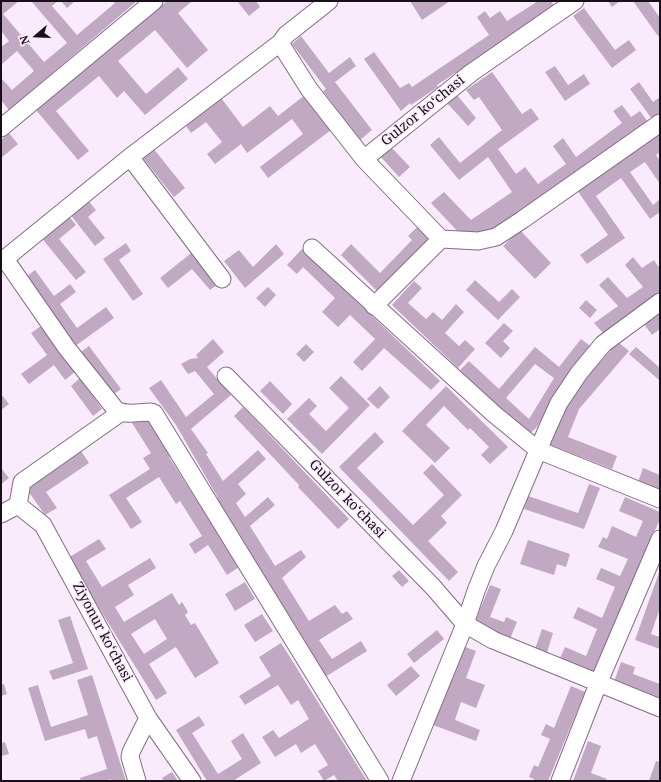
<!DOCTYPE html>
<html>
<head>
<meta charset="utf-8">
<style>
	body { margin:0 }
	#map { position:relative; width:661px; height:782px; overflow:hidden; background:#faebfc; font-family:"Noto Serif",serif }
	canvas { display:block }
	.frame { position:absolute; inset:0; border:2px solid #180f19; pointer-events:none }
	.north { position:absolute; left:16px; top:16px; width:40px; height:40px; -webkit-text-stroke:3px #faebfc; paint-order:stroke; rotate:251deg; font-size:11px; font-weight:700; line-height:16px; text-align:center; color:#180f19 }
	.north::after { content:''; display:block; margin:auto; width:14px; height:18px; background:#180f19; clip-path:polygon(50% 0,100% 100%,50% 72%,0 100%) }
</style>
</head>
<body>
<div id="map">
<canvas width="661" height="782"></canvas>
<div class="frame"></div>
<div class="north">N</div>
</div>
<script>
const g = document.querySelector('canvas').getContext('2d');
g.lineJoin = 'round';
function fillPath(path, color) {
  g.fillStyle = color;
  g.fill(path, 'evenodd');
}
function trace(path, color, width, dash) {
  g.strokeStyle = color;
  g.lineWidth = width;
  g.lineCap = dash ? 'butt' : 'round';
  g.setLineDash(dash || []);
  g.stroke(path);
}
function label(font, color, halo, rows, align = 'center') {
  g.font = font + ' "Noto Serif",serif';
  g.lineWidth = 3;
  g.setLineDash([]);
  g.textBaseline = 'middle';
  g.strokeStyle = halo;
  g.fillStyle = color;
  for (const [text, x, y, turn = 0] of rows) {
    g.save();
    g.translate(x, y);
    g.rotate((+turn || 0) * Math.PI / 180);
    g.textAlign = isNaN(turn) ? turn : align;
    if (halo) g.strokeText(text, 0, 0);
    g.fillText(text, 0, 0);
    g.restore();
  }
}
fillPath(new Path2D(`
	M1 1H19L3 14 44 62 67 43 32 2 34 1H58L52 6 77 35 115 3 113 1H137L9 110 1 100V78L12 90 34 71 17 51 1 65V47L9 41 1 31Z
	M61 1H75L67 8Z
	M167 1H192L178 13 208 50 187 68 155 30 118 61 146 94 178 67 188 79 145 115 124 91 117 98 99 76 56 111 89 151 78 160 36 110Z
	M237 1H256L260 7 249 16Z
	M410 1H450L422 20Z
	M538 1H551L555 7 456 74 455 73 437 85 438 87 411 105 410 103 401 111 364 59 374 52 400 88 409 83 412 87 489 35 477 17 485 11 490 18 500 11 507 21Z
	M608 1H620L612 7Z
	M633 1H648L660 18V35L658 36Z
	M584 8 615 50 629 40 636 50 612 68 573 16Z
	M301 36 329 73 350 57 356 66 335 82 372 130 360 140 323 91 326 89 292 44Z
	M555 66 568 85 584 74 590 84 565 101 545 72Z
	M492 72 522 114 531 108 539 119 498 149 516 174 525 167 538 184 566 164 553 146 563 138 576 157 622 123 613 111 622 105 631 117 640 111 648 122 630 135 629 134 492 232 459 233 431 203 444 192 471 220 512 192 488 157 459 180 430 145 439 137 460 163 502 130 479 97 474 100 466 90Z
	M639 82 653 102 660 97V114L652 119 630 89Z
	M219 95 243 127 270 106 278 116 305 95 331 130 268 178 260 167 303 134 292 119 247 153 241 144 215 164 207 154 222 142 206 122 191 133 183 122Z
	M457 95 476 118 468 126 447 103Z
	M660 132V152L656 155 660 161V184L645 162 630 172 653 205 659 200 660 202V212L650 219 621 178 596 196 625 238 587 264 580 255 608 235 577 190Z
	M9 133 18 144 1 158V140Z
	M391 147 410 167 399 177 381 157Z
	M153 148 185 188 174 197 142 157Z
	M87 199 96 210 88 217 105 238 95 246 69 213Z
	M67 214 76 225 59 239 86 272 76 280 40 236Z
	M417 227 429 239 378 292 341 255 351 244 380 273 412 240 408 236Z
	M520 230 551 263 535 279 503 246Z
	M126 243 131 251 119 260 143 294 133 301 103 259Z
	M276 244 284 254 245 288 224 261 239 250 253 267Z
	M302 249 440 381 431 390 384 348 362 371 353 362 375 339 350 315 338 327 322 312 335 298 303 267 297 274 287 265Z
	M195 250 221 282 210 290 192 269 168 288 160 278Z
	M633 257 642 268 654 260 660 269V292L603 333 594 323 618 306 599 285 608 277 627 298 643 287 625 265Z
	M35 270 54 296 70 284 76 292 60 304 77 328 106 307 114 318 74 347 25 278Z
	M475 280 499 302 512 289 520 297 498 320 466 290Z
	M414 281 422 288 408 303 426 319 433 312 442 320 456 304 464 312 445 333 459 346 465 340 475 349 458 368 392 305Z
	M268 287 276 295 265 307 256 298Z
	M586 300 597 310 590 318 579 308Z
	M660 312V329L652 335 644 324Z
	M504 323 513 331 503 341 510 348 501 358 485 343Z
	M41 326 75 372 65 380 54 365 29 384 21 374 47 355 31 333Z
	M213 339 224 352 207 367 231 395 191 429 208 453 206 454 223 481 258 450 266 459 238 484 246 494 236 503 245 517 268 497 275 505 250 526 275 566 301 550 306 557 282 578 309 621 335 605 342 614 347 611 353 619 319 640 332 659 361 641 367 651 325 677 302 639 303 638 216 499 218 498 176 425 149 388 161 380 186 417 214 394 195 371 188 374 181 364 190 359 198 358 196 355Z
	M581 339 593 348 551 405 536 428 528 435 460 370 469 361 499 389 535 347 559 367ZM535 364 554 378 529 419 506 398Z
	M618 342 629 351 579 409 568 437 617 456 612 469 548 444 564 403Z
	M306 344 314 352 304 362 296 354Z
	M89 346 121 389 110 397 78 354Z
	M636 347 660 368 659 380 629 354Z
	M341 376 370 405 322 454 287 419 309 398 317 406 309 414 326 431 349 408 329 388Z
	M80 378 102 409 93 416 71 386Z
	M270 381 292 404 283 414 260 391Z
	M380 386 390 397 378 409 367 399Z
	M446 386 508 447 490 464 481 455 489 447 470 428 468 430 444 406 426 425 450 448 435 463 402 431Z
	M1 394 9 404 1 410Z
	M243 407 349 519 338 529 298 487 299 485 234 416Z
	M145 415 171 456 169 457 239 567 227 575 208 545 195 554 189 544 202 536 180 501 176 504 159 477 126 498 142 522 131 529 109 495 150 469 143 458 151 453 132 423Z
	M375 432 384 442 357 468 413 525 444 495 423 473 432 464 462 495 441 516 447 523 428 541 458 572 449 581 339 467Z
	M81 451 89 463 46 492 57 508 45 515 26 488Z
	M1 468 9 478 1 484Z
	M643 468 660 475V491L638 482Z
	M589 484 600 488 584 529 524 509 528 496 578 513Z
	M625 497 660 512V519L594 672 560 658 565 647 586 656 597 629 573 618 578 607 602 618 615 587 596 579 601 568 620 576 628 559 598 547 603 537 607 539 612 526 636 537 643 521 619 511Z
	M99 539 106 549 86 561 102 587 150 558 156 568 128 585 134 595 115 607 124 622 172 593 179 605 182 602 188 612 185 615 191 625 195 623 219 663 195 678 176 647 149 664 167 693 156 700 68 558ZM155 619 167 639 144 654 131 634Z
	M528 540 570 554 566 567 557 564 554 575 520 564Z
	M399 570 409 581 402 587 392 576Z
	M660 570V608L651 634 660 637V649L635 640Z
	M245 582 255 599 235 611 225 594Z
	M490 585 501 589 490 617 504 622 506 617 517 622 510 639 474 624Z
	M262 614 273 631 255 642 244 625Z
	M70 616 88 669 53 680 49 671 73 663 58 620Z
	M542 629 553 633 547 653 535 649Z
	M437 630 444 639 414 663 407 654Z
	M281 643 293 662 367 781H338L334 775 324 781 318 771 328 765 315 744 301 753 296 744 275 757 262 737 273 730 279 738 309 719 298 700 291 705 278 685 245 705 239 696 271 676 259 657Z
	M463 646 476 651 466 678 485 685 476 708 461 702 455 720 480 730 476 741 433 725Z
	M621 662 635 667 633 674 660 684V699L614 682Z
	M411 666 420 676 396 696 387 685Z
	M92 675 107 722 126 781H111V779L104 781H81L80 778 107 769 97 736 88 739 85 729 45 741 28 688 38 685 51 727 88 715 77 680Z
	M4 684 7 694 1 696V685Z
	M571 686 585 692 548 781H533L534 779 529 777 534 765 538 767 550 739 541 735 546 724 554 728Z
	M199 716 205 725 192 733 218 774 242 759 231 741 243 733 261 763 233 781H207L176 730Z
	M588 741 601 746 591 773 607 779 606 781H573Z
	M5 742 9 754 1 756V743Z
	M656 761 660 762V781H649Z
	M172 772 178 781H164L162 778Z`), '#c1a9c4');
const minor = new Path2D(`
	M280 43 286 35 329 1
	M1 128 154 1
	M130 157 222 279
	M441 239 364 159 471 73 575 1
	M312 248 494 414 538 450 660 499
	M5 259 66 347 116 410C126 416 139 412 151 412L154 413 380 781
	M1 262 130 157 280 43 309 89 364 159
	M374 306 441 239 478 241 496 237 522 220 660 123
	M226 376 433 587 465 624 493 640 660 708
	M18 505 22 482 120 413
	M1 514 18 505 43 525 148 718 192 781
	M137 781 130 757 131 752 148 718
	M401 781 465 624 476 591 486 566 504 531 548 427 559 403 579 373 603 344 660 302
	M560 781 598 684 660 539`);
trace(minor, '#836c86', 19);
trace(minor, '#fff', 17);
label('14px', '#180f19', '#faebfc', [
	["Gulzor koʻchasi",423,111,-39],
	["Gulzor koʻchasi",347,499,46],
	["Ziyonur koʻchasi",102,632,62]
]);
</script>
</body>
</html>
